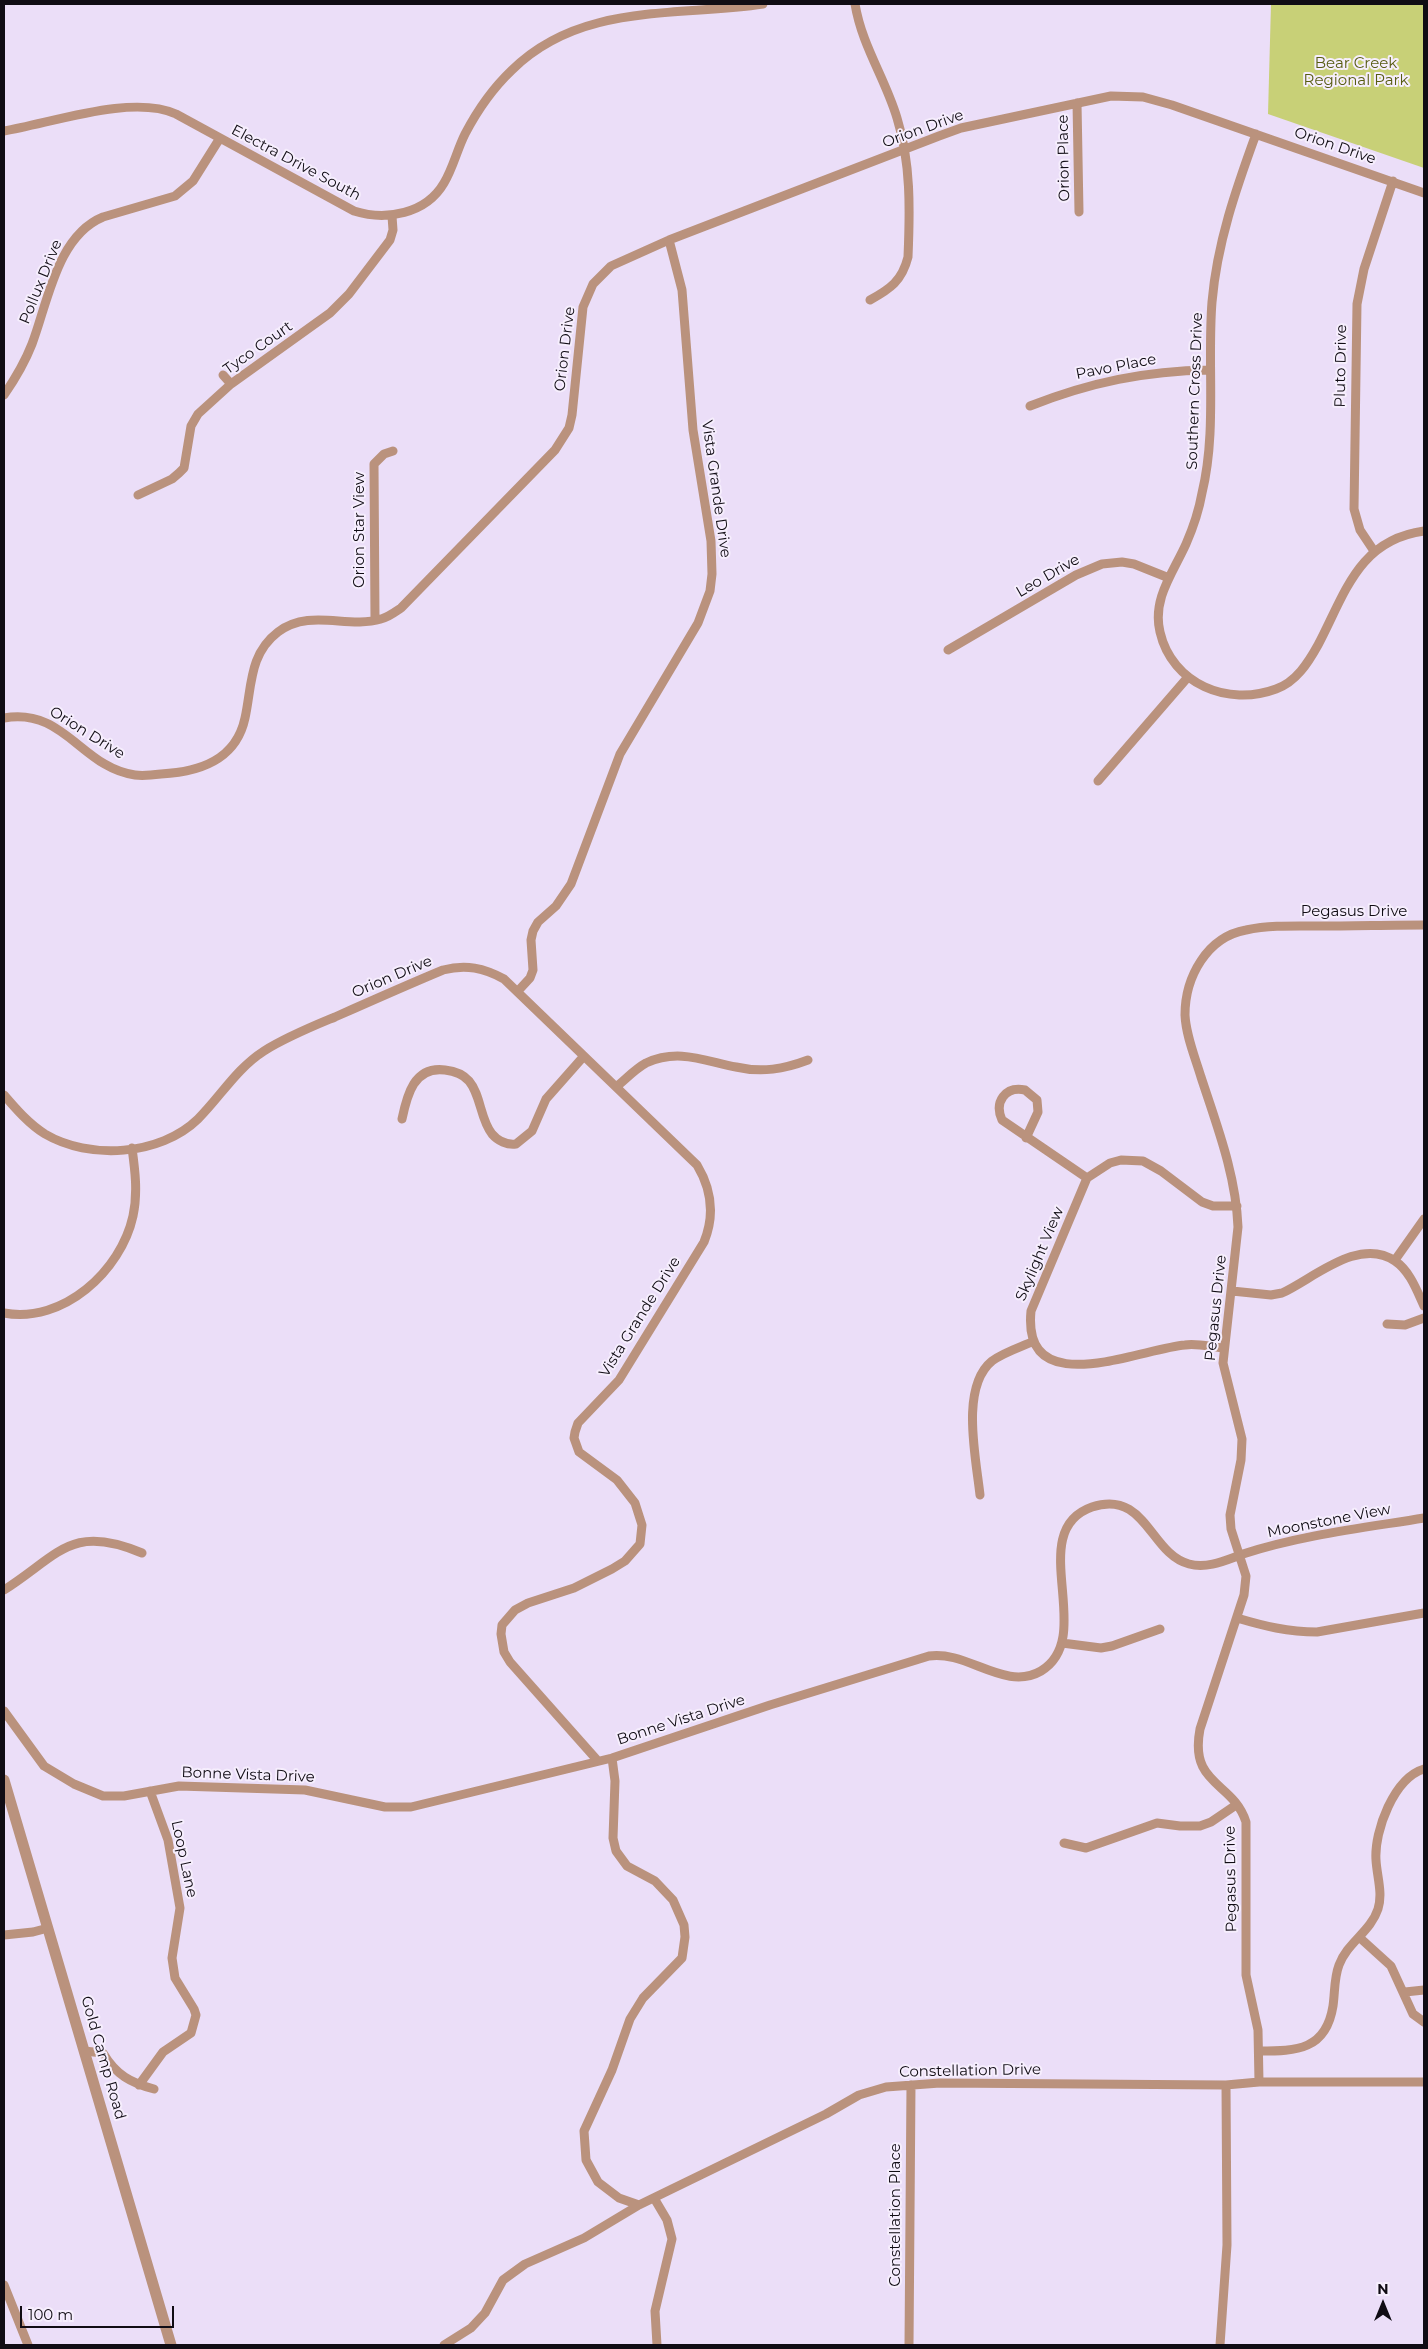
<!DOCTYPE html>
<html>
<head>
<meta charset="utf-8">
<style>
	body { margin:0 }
	#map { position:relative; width:1428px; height:2349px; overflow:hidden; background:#ebdef8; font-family:Montserrat,sans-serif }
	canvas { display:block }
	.frame { position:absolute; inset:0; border:5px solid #100c14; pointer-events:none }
	.north { position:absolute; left:1358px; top:2279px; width:50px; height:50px; -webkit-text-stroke:4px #f6eefd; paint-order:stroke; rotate:0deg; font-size:14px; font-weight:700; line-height:20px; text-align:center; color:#100c14 }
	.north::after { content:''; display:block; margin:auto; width:18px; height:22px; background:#100c14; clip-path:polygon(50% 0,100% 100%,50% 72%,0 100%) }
	.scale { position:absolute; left:20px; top:2306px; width:154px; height:22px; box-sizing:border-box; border:2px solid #100c14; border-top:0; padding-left:6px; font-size:15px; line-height:18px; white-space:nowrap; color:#100c14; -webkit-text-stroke:4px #f6eefd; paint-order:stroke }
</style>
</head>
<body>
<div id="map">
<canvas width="1428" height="2349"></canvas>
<div class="frame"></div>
<div class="north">N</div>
<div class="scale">100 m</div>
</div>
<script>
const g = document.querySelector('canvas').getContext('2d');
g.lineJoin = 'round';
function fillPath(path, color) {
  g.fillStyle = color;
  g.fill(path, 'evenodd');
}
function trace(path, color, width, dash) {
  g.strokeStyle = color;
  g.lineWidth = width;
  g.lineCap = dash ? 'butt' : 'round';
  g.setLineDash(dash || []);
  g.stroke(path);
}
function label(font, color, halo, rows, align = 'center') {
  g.font = font + ' Montserrat,sans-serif';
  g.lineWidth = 4;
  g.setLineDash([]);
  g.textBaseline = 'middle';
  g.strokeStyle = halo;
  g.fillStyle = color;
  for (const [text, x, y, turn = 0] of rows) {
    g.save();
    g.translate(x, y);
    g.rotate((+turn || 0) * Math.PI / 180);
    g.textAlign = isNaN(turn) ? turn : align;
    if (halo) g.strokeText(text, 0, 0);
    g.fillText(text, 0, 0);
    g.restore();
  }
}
fillPath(new Path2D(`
	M1271 4H1424V168L1268 114Z`), '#c8d077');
trace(new Path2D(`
	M855 4C862 46 885 78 897 118 911 163 910 210 908 257 902 281 890 289 870 300
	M1077 103 1079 212
	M4 131C52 123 132 94 176 114L354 211C386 221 426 214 444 183 453 168 457 150 465 134 477 111 493 88 512 70 581 2 677 17 763 4
	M1256 134C1236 189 1217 243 1212 302 1207 365 1217 431 1202 493 1199 510 1193 528 1186 544 1173 573 1152 599 1160 632 1172 684 1228 707 1276 689 1296 682 1308 663 1318 645 1345 594 1358 540 1424 531
	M223 375 231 384
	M4 395C15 379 25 362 32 344 48 302 57 236 103 217L175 196 193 181 220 138
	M1030 406C1091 382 1145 371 1210 370
	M138 495 172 479 179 473 184 468 191 426 198 414 231 384 330 313 349 294 390 240 393 230 392 216
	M1374 551 1360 530 1354 509 1357 304 1364 269 1393 181
	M375 620 374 464 384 454 393 451
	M948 650 1076 575 1102 564 1122 562 1134 564 1169 578
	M4 718C64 707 82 768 135 775 143 776 153 775 161 774 200 772 236 760 245 718 252 686 249 654 278 632 310 608 347 629 381 619 389 617 395 612 401 608L555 450 569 428 572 415 583 307 593 284 611 266 669 240 939 136 961 128 1111 96 1143 97 1172 105 1424 193
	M1098 781 1188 677
	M518 991 530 978 533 970 531 940 533 931 538 922 556 906 571 884 620 754 698 623 710 591 712 574 711 541 693 430 682 290 669 240
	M616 1087C626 1079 635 1069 646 1063 678 1048 705 1061 736 1067 762 1073 784 1069 808 1060
	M4 1095C16 1109 29 1124 45 1134 89 1160 160 1156 198 1119 221 1096 236 1069 264 1051 286 1037 311 1027 335 1017 371 1001 407 985 443 970 466 964 484 968 504 979L697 1165C712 1190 715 1215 704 1242L619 1380 578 1423 575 1432 574 1438 579 1452 617 1480 635 1503 642 1525 640 1544 625 1561 612 1569 574 1588 528 1603 515 1610 502 1625 501 1634 504 1652 510 1662 597 1760
	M402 1119C407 1095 414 1066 445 1070 454 1071 463 1074 469 1081 481 1095 480 1119 492 1134 498 1141 507 1145 516 1144L532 1131 546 1099 584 1056
	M1026 1138 1038 1112 1037 1100 1025 1090C1005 1086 994 1102 1002 1120L1087 1178
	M1395 1260 1424 1219
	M1232 1291 1271 1295 1282 1293C1313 1279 1359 1236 1395 1261 1410 1271 1417 1291 1424 1306
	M4 1313C63 1324 121 1271 133 1216 138 1193 135 1170 132 1148
	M1387 1324 1405 1325 1424 1318
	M1223 1348C1211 1347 1197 1343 1185 1345 1139 1349 1022 1403 1031 1311L1087 1178 1110 1163 1121 1160 1143 1161 1161 1171 1202 1202 1213 1206H1237
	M980 1495C976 1458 960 1387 992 1361 1004 1352 1021 1347 1034 1341
	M4 1590C59 1555 71 1523 142 1553
	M1237 1618C1264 1626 1288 1632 1317 1632L1424 1613
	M1062 1643 1101 1648 1112 1646 1160 1629
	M4 1711 44 1766 74 1784 103 1796H124L179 1786 305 1790 385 1807H411L612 1758 770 1705 929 1656C967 1650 1005 1692 1041 1671 1098 1637 1023 1531 1092 1507 1146 1489 1150 1554 1189 1564 1208 1569 1226 1560 1243 1554 1302 1535 1363 1528 1424 1518
	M612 1758 615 1781 613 1838 616 1851 627 1866 655 1881 673 1900 684 1925 685 1937 682 1958 643 1998 630 2019 612 2070 584 2131 586 2160 598 2182 619 2198 639 2205
	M1064 1843 1086 1848 1157 1823 1180 1826H1200L1211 1822 1236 1805
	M4 1935 33 1932 48 1928
	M1359 1937 1391 1966 1413 2014 1424 2022
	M1405 1992 1424 1990
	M84 2051 103 2053C116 2075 131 2083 154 2089
	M1259 2051C1297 2051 1326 2050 1333 2006 1335 1992 1334 1978 1339 1965 1347 1943 1371 1931 1378 1909 1383 1893 1377 1877 1376 1860 1374 1831 1394 1778 1424 1769
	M1259 2082 1258 2030 1246 1975V1822C1233 1781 1189 1786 1200 1729L1244 1595 1246 1576 1231 1529 1230 1515 1241 1460 1242 1439 1223 1363 1238 1227C1236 1175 1217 1126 1201 1077 1195 1057 1186 1036 1185 1015 1185 977 1207 937 1246 930 1270 925 1294 926 1318 926 1354 926 1389 925 1424 925
	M139 2085 163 2052 191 2033 196 2015 194 2009 175 1978 172 1958 180 1908 168 1840 150 1791
	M654 2198 667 2220 672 2239 655 2311 657 2345
	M4 2285 28 2345
	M444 2345 471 2328 485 2313 503 2280 525 2264 584 2238 639 2205 826 2114 859 2095 886 2087 940 2083 1226 2085 1259 2082H1424
	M909 2345 911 2085
	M1220 2345 1227 2245 1226 2085`), '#ba927d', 9);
trace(new Path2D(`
	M4 1780 171 2345`), '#ba927d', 11);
label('15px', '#575c12', '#f6eefd', [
	["Bear Creek",1356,64],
	["Regional Park",1356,81]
]);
label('15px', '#100c14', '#f6eefd', [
	["Orion Drive",923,129,-20],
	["Orion Drive",1335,146,19],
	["Orion Place",1064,158,-91],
	["Electra Drive South",296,163,28],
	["Pollux Drive",41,282,-68],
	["Tyco Court",258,348,-35],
	["Orion Drive",565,349,-83],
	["Pluto Drive",1341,366,-89],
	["Pavo Place",1116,367,-11],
	["Southern Cross Drive",1195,391,-88],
	["Vista Grande Drive",716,489,82],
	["Orion Star View",360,530,-90],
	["Leo Drive",1048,576,-30],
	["Orion Drive",87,733,32],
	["Pegasus Drive",1354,912],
	["Orion Drive",392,977,-23],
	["Skylight View",1040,1254,-67],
	["Pegasus Drive",1216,1308,-84],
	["Vista Grande Drive",640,1317,-58],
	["Moonstone View",1329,1521,-11],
	["Bonne Vista Drive",681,1720,-18],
	["Bonne Vista Drive",248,1775,2],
	["Loop Lane",184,1859,78],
	["Pegasus Drive",1231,1879,-91],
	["Gold Camp Road",103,2058,74],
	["Constellation Drive",970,2071,-1],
	["Constellation Place",896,2215,-90]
]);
</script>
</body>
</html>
